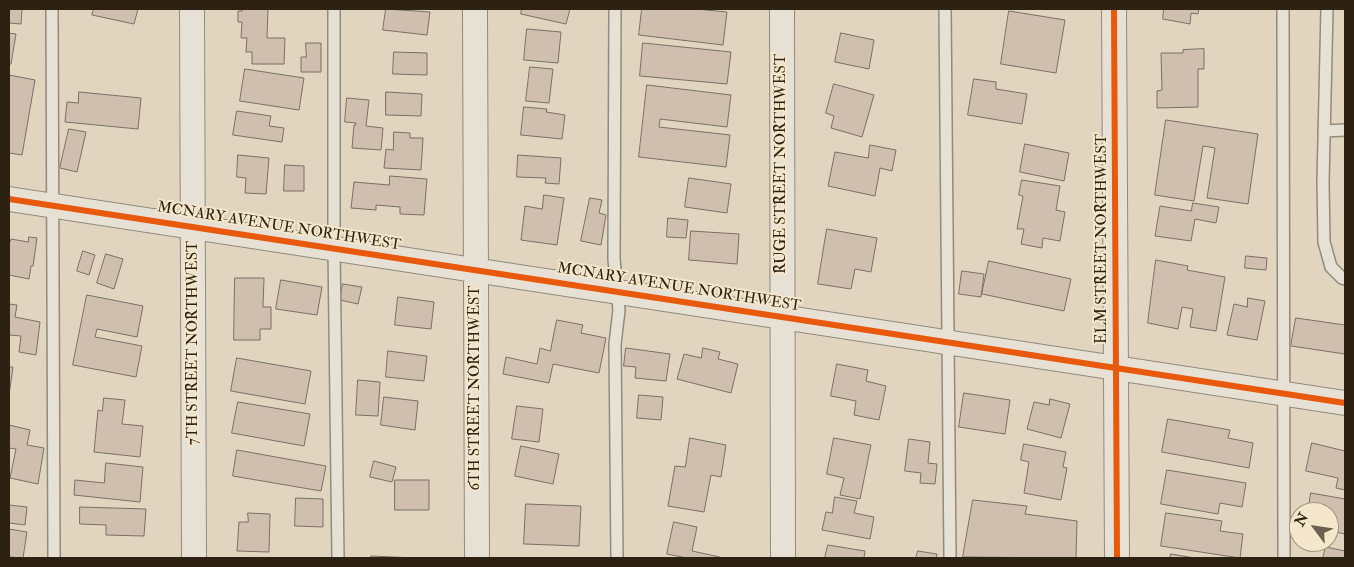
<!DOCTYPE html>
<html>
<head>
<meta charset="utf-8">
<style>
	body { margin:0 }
	#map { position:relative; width:1354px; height:567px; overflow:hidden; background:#e1d5bf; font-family:"IM FELL Double Pica",serif }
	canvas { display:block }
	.frame { position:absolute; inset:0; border:10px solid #2d2111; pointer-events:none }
	.north { position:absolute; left:1289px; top:502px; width:50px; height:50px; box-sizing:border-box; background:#f5e7cc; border:1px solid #a59881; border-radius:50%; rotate:301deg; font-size:14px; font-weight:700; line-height:20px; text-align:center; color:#2d2111 }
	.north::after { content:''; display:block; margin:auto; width:18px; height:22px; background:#6c604e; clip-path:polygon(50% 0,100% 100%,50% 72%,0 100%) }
</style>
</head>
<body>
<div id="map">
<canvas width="1354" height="567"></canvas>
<div class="frame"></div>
<div class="north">N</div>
</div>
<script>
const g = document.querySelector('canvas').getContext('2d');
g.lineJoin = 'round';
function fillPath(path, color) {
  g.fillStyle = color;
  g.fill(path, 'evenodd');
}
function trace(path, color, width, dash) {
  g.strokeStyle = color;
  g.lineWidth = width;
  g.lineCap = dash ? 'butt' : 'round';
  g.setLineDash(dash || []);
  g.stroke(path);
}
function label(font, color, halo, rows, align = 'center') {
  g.font = font + ' "IM FELL Double Pica",serif';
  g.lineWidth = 4;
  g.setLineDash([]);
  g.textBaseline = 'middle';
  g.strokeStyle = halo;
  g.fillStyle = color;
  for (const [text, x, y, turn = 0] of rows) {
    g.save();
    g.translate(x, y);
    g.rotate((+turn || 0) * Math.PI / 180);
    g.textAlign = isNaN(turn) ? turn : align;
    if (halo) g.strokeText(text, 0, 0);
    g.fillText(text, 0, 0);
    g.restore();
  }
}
const building = new Path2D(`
	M9 9H22L21 24 9 23Z
	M94 9H138L134 24 92 15Z
	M242 9H268L267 38H285L284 64H252V52H246L247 38H241L242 22H238V11H242Z
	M386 9 430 12 427 35 383 30Z
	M522 9H570L566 24 521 14Z
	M642 9H696L727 12 723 45 639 35Z
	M1164 9H1199L1198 14 1191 13 1190 24 1163 19Z
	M1009 11 1065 20 1056 73 1001 64Z
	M527 29 561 32 558 63 524 60Z
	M9 33 16 34 11 64H9Z
	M841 33 874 40 869 69 835 62Z
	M306 43H321V72H301V57H306Z
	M643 43 731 52 727 84 640 76Z
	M1204 49V69H1198V107L1157 108V91L1162 90 1161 53H1183V50Z
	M394 52 427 53V75L393 74Z
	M530 67 553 69 549 103 526 101Z
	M245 69 304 78 299 110 240 101Z
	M9 75 35 80 22 155 9 153Z
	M974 79 996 82V89L1027 94 1022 124 968 115Z
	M834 84 874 95 862 137 831 128 834 116 826 113Z
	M647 85 731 95 727 127 660 119 659 127 730 135 726 167 639 157Z
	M79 92 141 98 138 129 65 122 67 102 78 103Z
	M386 92 422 94 421 116 386 115Z
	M347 98 369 100 366 126 383 128 381 150 352 148 354 125H356V123L345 122Z
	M524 107 547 109 546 112 565 115 562 139 521 135Z
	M237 111 271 116 269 126 284 128 282 142 233 135Z
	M1166 120 1258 134 1248 204 1207 198 1215 148 1203 146 1194 201 1155 195Z
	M69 129 86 132 77 172 60 168Z
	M394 132 410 133V138H423L421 170 384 168 386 149 393 150Z
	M1025 144 1069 153 1064 181 1020 172Z
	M870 145 896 150 892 171 880 168 875 196 828 186 835 152 868 158Z
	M238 155 269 158 266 194 245 193 246 178 237 177Z
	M518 155 561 158 559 184 545 183 546 178 517 177Z
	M285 165 304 166V191H284Z
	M390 176 427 179 424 215 400 214V207L376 205V210L351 208 354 182 389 185Z
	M689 178 731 184 727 213 685 207Z
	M1022 180 1060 186 1056 210 1065 212 1060 241 1043 238 1042 248 1021 244 1024 229H1017L1023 196 1019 195Z
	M544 195 564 198 557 245 521 240 525 206 542 209Z
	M590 198 602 200 599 213 606 215 601 245 581 241Z
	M1193 203 1219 207 1216 223 1195 219 1191 241 1155 236 1160 206 1191 211Z
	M668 218 688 220 686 238 667 237Z
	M827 229 877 238 871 272 855 269 851 289 818 284Z
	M691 231 739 234 737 264 689 260Z
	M29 237 37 238 33 266H31L29 279 9 275V242H10L11 239 28 242Z
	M83 251 95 255 89 275 77 271Z
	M106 254 123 259 114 289 97 283Z
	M1246 256 1267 258 1266 270 1245 268Z
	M1156 260 1188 266 1187 270 1225 277 1216 331 1190 327 1193 309 1182 307 1178 329 1148 323Z
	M989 261 1071 279 1064 311 982 294Z
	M962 271 984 274 981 297 959 294Z
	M235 278H264L263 307H271V329H260V340H234Z
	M281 280 322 287 317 315 276 309Z
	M343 284 362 287 358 304 340 300Z
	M87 295 143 306 137 337 97 329 95 337 142 346 136 377 73 365Z
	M398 297 434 302 431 329 395 325Z
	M1248 298 1265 301 1257 340 1227 335 1234 304 1247 307Z
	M9 304 17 305 15 317 40 322 36 355 19 352 21 336 9 335Z
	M1296 318 1345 325V354L1291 346Z
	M557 320 583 325 581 333 606 338 599 373 553 364 549 383 503 374 506 357 537 364 540 348 550 351Z
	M626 348 670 354 666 381 635 378 636 367 624 366Z
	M703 348 720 352 718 359 738 364 731 393 677 379 684 354 701 358Z
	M388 351 427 356 424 381 386 377Z
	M237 358 311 371 305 404 231 391Z
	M837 364 868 370 866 381 886 386 879 420 854 415 856 401 831 396Z
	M9 367H13L9 395Z
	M358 380 380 382 378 416 356 415Z
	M964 393 1010 400 1005 434 959 427Z
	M639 395 663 397 661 420 637 418Z
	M384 397 418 401 415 430 381 425Z
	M104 398 125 400 122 424 143 426 140 457 94 452 98 410 102 411Z
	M1050 399 1070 404 1061 438 1027 429 1034 402 1049 405Z
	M238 402 310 414 304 446 232 433Z
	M517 406 543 409 539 442 512 439Z
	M1168 419 1230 430 1228 438 1253 443 1249 468 1162 452Z
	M9 425 30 430 27 445 44 448 38 484 10 478 16 449 9 448Z
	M690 438 726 445 721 477 711 475 704 512 668 506 675 466 685 467Z
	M834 438 871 445 860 499 840 495 844 478 827 474Z
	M909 439 930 442 928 463 937 464 935 484 920 483 921 473 905 471Z
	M1312 443 1345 451V490L1336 488 1338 478 1306 471Z
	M1024 444 1066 452 1063 467 1067 468 1061 500 1024 493 1029 462 1021 460Z
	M521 446 559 454 553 484 515 476Z
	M237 450 326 466 321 491 233 476Z
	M374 461 396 467 392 482 370 477Z
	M106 463 143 467 140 502 74 495 75 480 104 483Z
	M1167 470 1246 483 1242 507 1220 503 1218 514 1161 504Z
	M395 480H429V510H395Z
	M1311 493 1345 499V534L1330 531 1332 522H1329V512H1308Z
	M835 497 857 501 854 513 874 517 870 539 822 530 826 512 832 513Z
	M296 498 323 499V527L295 526Z
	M973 500 1027 506 1025 514 1077 521 1076 558 963 557Z
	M526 504 581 506 579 546 524 544Z
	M9 505 27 507 25 525 9 523Z
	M80 507 146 509 144 536 106 535V525L80 524Z
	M248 513 270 514 269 552 237 551 239 522H248Z
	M1166 513 1222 521 1220 531 1243 534 1240 558 1161 546Z
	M674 522 697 527 692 551 720 557V558H687L667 554Z
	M9 529 27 532 23 558 9 557Z
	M828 545 865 551 864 558H825Z
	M1326 547 1345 551V558H1323Z
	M918 551 937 554 936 558H916Z
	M1171 554 1195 558H1170Z
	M371 556 415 558H371Z`);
fillPath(building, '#d0beaf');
trace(building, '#797164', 1);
const lane = new Path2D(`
	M52 9 54 558
	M334 9V248L338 558
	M615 9 614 259 619 310 615 344 617 558
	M945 9 950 558
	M1283 9 1284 558
	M1327 9 1323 182 1324 242 1331 267 1342 278 1345 279
	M1324 131 1345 130`);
const street = new Path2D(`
	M192 9 194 558
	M475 9 477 558
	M782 9 783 558
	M1114 9 1117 558
	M9 199 1345 403`);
trace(lane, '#928a7c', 14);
trace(street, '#928a7c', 26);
trace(lane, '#e7e1d5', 11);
trace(street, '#e7e1d5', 24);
trace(new Path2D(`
	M1114 9 1117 558
	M9 199 1345 403`), '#e8590c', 6);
label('15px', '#2d2111', '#f5e7cc', [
	["RUGE STREET NORTHWEST",782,164,-90],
	["MCNARY AVENUE NORTHWEST",279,227,9],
	["ELM STREET NORTHWEST",1103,239,-90],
	["MCNARY AVENUE NORTHWEST",679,288,9],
	["7TH STREET NORTHWEST",194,343,-90],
	["6TH STREET NORTHWEST",476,388,-90]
]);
</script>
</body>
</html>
